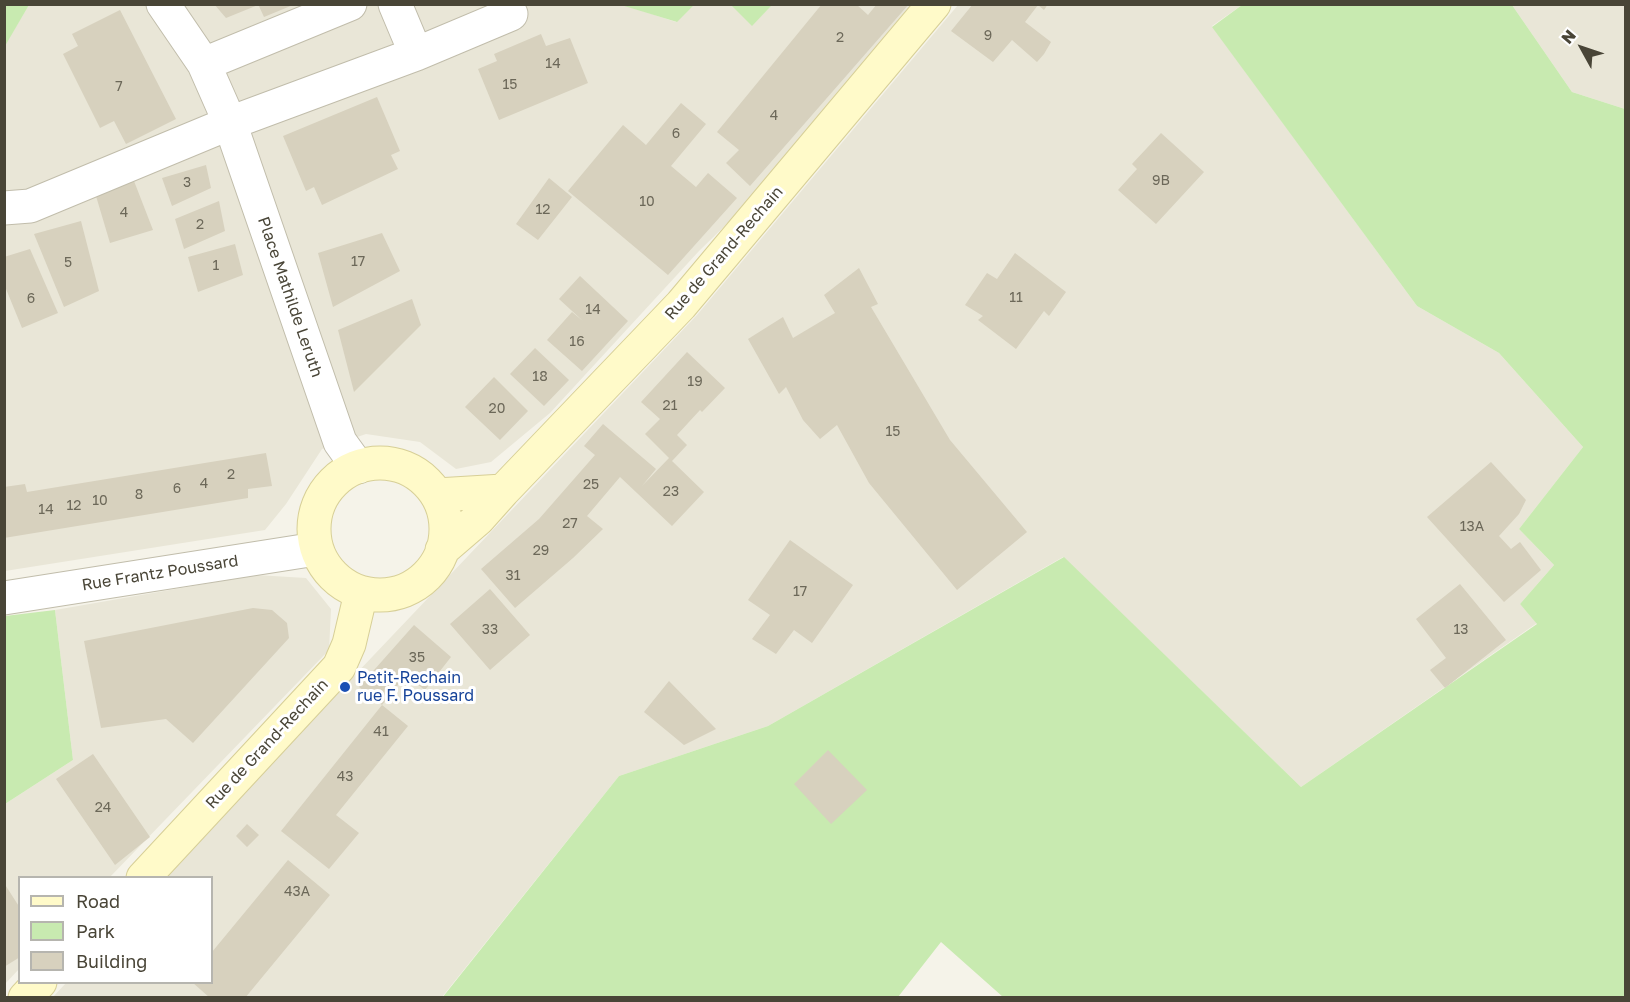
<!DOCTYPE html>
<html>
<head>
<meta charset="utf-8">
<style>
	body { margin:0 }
	#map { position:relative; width:1630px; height:1002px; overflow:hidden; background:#f5f3e9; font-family:"Golos Text",sans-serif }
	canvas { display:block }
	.frame { position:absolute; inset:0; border:6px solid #494537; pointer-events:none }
	.legend { position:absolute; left:18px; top:876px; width:195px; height:108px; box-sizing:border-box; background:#fff; border:2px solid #b6b5af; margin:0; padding:8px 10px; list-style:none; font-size:18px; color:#494537 }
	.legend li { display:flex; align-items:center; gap:12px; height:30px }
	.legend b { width:30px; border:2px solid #b6b5af }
	.north { position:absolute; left:1552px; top:18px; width:60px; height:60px; -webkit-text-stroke:4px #fff; paint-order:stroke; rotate:310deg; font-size:16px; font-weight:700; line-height:24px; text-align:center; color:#494537 }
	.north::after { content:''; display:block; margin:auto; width:21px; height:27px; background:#494537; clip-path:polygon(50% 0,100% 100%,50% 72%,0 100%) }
</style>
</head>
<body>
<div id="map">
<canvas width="1630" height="1002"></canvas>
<div class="frame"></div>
<ul class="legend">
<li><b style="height:8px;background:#fffac9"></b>Road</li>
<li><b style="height:16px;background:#c8eab0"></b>Park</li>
<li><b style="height:16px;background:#d7d1be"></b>Building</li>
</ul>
<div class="north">N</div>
</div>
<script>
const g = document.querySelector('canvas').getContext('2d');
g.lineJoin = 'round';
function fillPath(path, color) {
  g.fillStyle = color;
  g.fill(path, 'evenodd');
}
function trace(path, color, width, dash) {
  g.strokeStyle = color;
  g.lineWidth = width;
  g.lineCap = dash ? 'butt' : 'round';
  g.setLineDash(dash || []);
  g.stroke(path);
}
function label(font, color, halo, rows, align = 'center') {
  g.font = font + ' "Golos Text",sans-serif';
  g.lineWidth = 6;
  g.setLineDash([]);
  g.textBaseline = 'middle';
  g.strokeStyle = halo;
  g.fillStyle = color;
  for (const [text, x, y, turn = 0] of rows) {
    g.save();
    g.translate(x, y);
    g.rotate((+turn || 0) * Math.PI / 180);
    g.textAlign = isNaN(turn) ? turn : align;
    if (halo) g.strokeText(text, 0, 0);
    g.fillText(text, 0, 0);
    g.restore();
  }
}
fillPath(new Path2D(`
	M621 4 676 22 694 5 731 4 752 25 772 5H920L740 211 699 251 550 413 491 462 456 469 420 442 366 434 322 449 286 504 265 530 5 571 4 46 29 5Z
	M958 5H1242L1212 26 1417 306 1499 353 1583 447 1519 529 1554 565 1520 604 1537 623 1301 787 1063 557 768 726 619 776 442 997 52 998 66 983 212 982V878L163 877 697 315Z
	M1512 5H1625V109L1572 92Z
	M256 575 306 578 331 609 329 650 110 877 20 878 19 969 5 984V804L73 760 55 610Z`), '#e9e6d7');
fillPath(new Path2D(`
	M5 4 29 5 5 46 4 5Z
	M621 5 694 4V5L677 22Z
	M731 5H772L752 26Z
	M1242 5H1512L1572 92 1625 109V997H1003L941 942 898 997 442 998 619 776 768 726 1064 557 1301 787 1537 624 1520 604 1554 565 1519 529 1583 447 1499 353 1417 306 1212 27Z
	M55 610 73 760 5 804V616Z`), '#c8eab0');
fillPath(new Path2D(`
	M214 4H258V5L226 18Z
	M258 4 293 5 264 17Z
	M822 4H856L868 15 877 4H909L750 186 726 163 739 150 717 132Z
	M973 4H1048L1044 10 1038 5 1025 22 1051 42 1044 54 1037 62 1012 40 993 62 951 31Z
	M120 10 176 119 126 144 114 121 100 128 63 54 78 46 72 34Z
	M541 34 546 46 570 38 588 83 499 120 478 69 497 61 494 54Z
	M377 97 400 151 391 155 398 169 322 205 314 187 306 191 283 136Z
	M681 103 706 124 671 166 696 187 708 173 737 198 668 275 568 191 623 125 646 145Z
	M1161 133 1204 172 1156 224 1118 190 1137 169 1132 164Z
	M206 165 211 188 172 206 162 178Z
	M549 178 572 197 538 240 516 224Z
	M134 181 153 230 110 243 96 196Z
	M219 201 225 231 184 249 175 219Z
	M81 221 99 291 64 307 34 234Z
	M382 233 400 271 333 307 318 253Z
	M235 244 243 275 198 292 188 257Z
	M30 249 58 313 22 328 4 284V257Z
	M1015 253 1066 292 1049 316 1044 311 1016 349 978 320 983 316 965 305 987 273 997 279Z
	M859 268 878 304 871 307 950 440 1027 532 957 590 869 483 837 425 820 439 803 420 786 387 779 394 748 339 783 317 793 338 835 313 824 295Z
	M580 276 628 321 582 371 547 340 572 312 583 321 559 299Z
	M412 299 421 325 354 392 338 330Z
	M535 348 569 380 544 406 510 374Z
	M687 352 725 388 702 412 700 410 677 435 687 445 672 461 704 492 672 526 620 477 587 516 603 529 573 558 515 608 481 569 539 519 595 455 584 446 603 424 656 469 642 486 669 458 645 434 660 419 641 402Z
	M494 377 528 411 500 440 465 407Z
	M266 453 272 486 248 489V498L4 538V487L25 484 27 492Z
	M1491 462 1526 500 1519 514 1499 536 1511 549 1520 542 1541 570 1504 602 1427 517Z
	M790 540 853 585 812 643 794 630 776 654 752 639 770 615 748 600Z
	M1460 584 1506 640 1445 688 1430 670 1446 658 1416 619Z
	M490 589 530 635 490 670 450 624Z
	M253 608 272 610 287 623 289 638 193 743 166 719 101 728 84 641Z
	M414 625 451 657 425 690 397 669 405 676 382 705 359 687Z
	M669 681 716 729 684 745 644 712Z
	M382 705 408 726 336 815 359 833 329 869 281 831Z
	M828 750 867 790 831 824 794 784Z
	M93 754 150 837 115 865 56 779Z
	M247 824 259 835 247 847 236 836Z
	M288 860 330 895 245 998H210L192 982H212V952Z
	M4 883 20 908V957L4 967Z`), '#d7d1be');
const street = new Path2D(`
	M163 4 204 64 230 123 340 442 358 467
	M395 4 416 54
	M204 64 350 4
	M4 208 30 206 230 123 416 54 511 14
	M4 598 316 549`);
const secondary = new Path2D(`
	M314 529a66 66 0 1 1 132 0a66 66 0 1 1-132 0Z
	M437 495 503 491
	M442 550 478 519 503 491 681 305 934 4
	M143 878 339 667 349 644 361 593
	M25 998 40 982`);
trace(street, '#c1bdab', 35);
trace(secondary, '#d7cf97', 35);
trace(street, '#fff', 33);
trace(secondary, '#fffac9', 33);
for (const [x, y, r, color] of [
	[345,687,6,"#1a4fb4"]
]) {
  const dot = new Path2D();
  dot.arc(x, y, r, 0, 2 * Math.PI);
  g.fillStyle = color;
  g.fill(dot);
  trace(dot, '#fff', 2);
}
label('14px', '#6c6859', null, [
	["9",988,36],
	["2",840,38],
	["14",553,64],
	["15",510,85],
	["7",119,87],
	["4",774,116],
	["6",676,134],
	["9B",1161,181],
	["3",187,183],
	["10",647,202],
	["12",543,210],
	["4",124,213],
	["2",200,225],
	["17",358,262],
	["5",68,263],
	["1",216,266],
	["11",1016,298],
	["6",31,299],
	["14",593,310],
	["16",577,342],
	["18",540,377],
	["19",695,382],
	["21",670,406],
	["20",497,409],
	["15",893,432],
	["2",231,475],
	["4",204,484],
	["25",591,485],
	["6",177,489],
	["23",671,492],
	["8",139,495],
	["10",100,501],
	["12",74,506],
	["14",46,510],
	["27",570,524],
	["13A",1472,527],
	["29",541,551],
	["31",513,576],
	["17",800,592],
	["33",490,630],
	["13",1461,630],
	["35",417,658],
	["41",381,732],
	["43",345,777],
	["24",103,808],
	["43A",297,892]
]);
label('16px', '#494537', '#fff', [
	["Rue de Grand-Rechain",724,253,-49],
	["Place Mathilde Leruth",290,297,71],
	["Rue Frantz Poussard",160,573,-9],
	["Rue de Grand-Rechain",267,744,-47]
]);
label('16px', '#164399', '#fff', [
	["Petit-Rechain",357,678],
	["rue F. Poussard",357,696]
], 'left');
</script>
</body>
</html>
